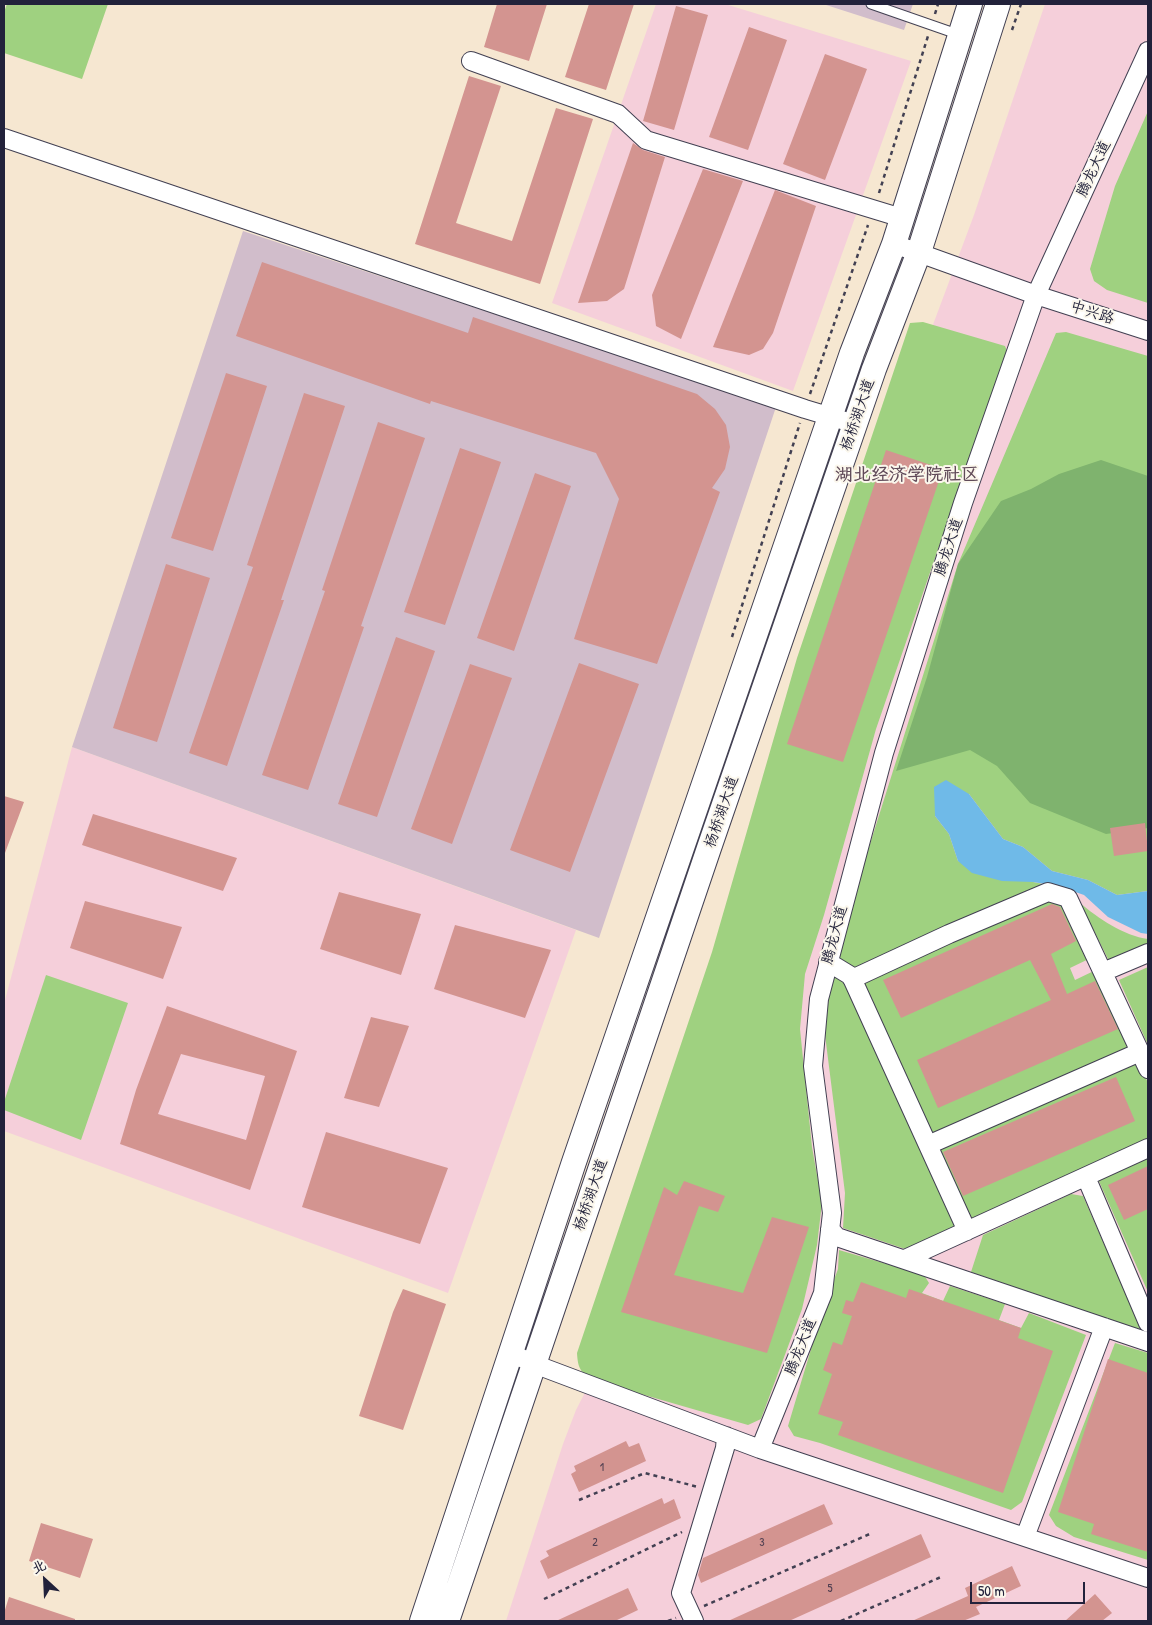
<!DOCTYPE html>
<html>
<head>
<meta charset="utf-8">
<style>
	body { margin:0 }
	#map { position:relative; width:1152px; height:1625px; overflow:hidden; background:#f6e7d1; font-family:"Patrick Hand","LXGW WenKai TC",sans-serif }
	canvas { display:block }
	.frame { position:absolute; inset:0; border:5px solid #22223b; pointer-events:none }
	.north { position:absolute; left:20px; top:1555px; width:50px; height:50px; -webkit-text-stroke:4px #fbf7ec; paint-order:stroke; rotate:335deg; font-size:14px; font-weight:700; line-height:20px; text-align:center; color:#22223b }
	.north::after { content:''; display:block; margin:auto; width:18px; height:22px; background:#22223b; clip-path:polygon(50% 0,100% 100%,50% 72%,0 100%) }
	.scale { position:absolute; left:970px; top:1582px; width:115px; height:22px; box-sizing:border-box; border:2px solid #22223b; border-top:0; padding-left:6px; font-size:15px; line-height:18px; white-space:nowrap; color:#22223b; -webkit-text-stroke:4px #fbf7ec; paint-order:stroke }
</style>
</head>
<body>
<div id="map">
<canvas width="1152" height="1625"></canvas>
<div class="frame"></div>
<div class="north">北</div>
<div class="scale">50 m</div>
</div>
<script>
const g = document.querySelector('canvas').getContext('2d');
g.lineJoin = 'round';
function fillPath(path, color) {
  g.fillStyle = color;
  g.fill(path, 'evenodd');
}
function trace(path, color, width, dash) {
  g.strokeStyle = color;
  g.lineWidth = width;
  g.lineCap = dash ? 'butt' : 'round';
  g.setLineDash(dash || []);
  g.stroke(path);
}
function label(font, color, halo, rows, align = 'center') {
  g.font = font + ' "Patrick Hand","LXGW WenKai TC",sans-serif';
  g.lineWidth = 4;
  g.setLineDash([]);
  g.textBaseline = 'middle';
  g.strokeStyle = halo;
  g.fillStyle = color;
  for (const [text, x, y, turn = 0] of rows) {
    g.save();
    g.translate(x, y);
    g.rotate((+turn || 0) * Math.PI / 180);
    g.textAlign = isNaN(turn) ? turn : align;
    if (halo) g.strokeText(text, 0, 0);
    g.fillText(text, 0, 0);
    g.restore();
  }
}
fillPath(new Path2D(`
	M656 4H725L911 61 793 391 552 303Z
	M1045 4H1148V1621H506L563 1444 576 1410 602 1359 931 330 974 215Z
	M72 747 576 930 448 1293 4 1131V1004Z`), '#f5cfda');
fillPath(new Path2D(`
	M823 4H913L904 30Z
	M243 231 776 407 599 938 72 747Z`), '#d1bdcb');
fillPath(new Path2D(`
	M7 4H108L82 79 4 53V12Z
	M1148 111V303L1107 290 1094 281 1090 269 1115 186Z
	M923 322 1005 346 1009 356 972 451 876 729 824 915 805 974 800 1029 812 1147 822 1203 817 1245 802 1309 761 1419 748 1425 596 1381C581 1373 578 1370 577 1353L712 952 797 658 910 323Z
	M1066 332 1148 356V891L1117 895 1088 880 1052 871 1023 847 1003 839 969 794 935 816 949 834 958 861 1033 882 1048 885 852 979 930 1149 1137 1058 1148 1083V1139L905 1249 843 1228 845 1193 825 1035 832 965 958 564 1056 333Z
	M1067 889 1095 956 1070 968 1075 980 1100 968 1135 1049 930 1137 860 981Z
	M1080 903C1098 918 1124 936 1148 939V949L1111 965Z
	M1148 967V1045L1119 980Z
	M46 975 128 1003 81 1140 4 1110V1102Z
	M1148 1157V1292L1098 1179Z
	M1071 1194 1083 1196 1142 1331 971 1272 983 1235Z
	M839 1250 924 1275 929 1283 922 1293 943 1301 950 1286 1005 1304 999 1320 1021 1328 1029 1313 1086 1335 1022 1502 1011 1510 820 1443 794 1436 788 1426 823 1309 838 1269Z
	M1115 1343 1148 1353V1560L1074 1537 1056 1526 1049 1515Z`), '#9fd180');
fillPath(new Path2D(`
	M1101 460 1148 476V828L1106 834 1030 803 997 766 970 750 896 771 927 677 958 564 1001 501 1031 489 1059 474Z`), '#7fb36e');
fillPath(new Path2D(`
	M946 780 969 794 1003 839 1023 847 1052 871 1088 880 1117 895 1148 891V934L1141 933 1108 917 1084 895 1058 886 1033 882 1002 881 972 873 958 861 949 834 935 816 934 787Z`), '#6fbae8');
fillPath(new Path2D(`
	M497 4H547L529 61 484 47Z
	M589 4H634L606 90 565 77Z
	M676 6 708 15 674 130 643 121Z
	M749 27 787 40 748 150 709 137Z
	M825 54 867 69 825 180 783 164Z
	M469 76 501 86 456 223 512 241 556 108 593 119 540 284 415 244Z
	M633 143 643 150 665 157 624 289 607 301 578 303Z
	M703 169 743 181 681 339 656 326 652 295Z
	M775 190 816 206 773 333 763 349 749 355 713 347Z
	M262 262 468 333 473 317 697 394 715 409 726 425 730 447 725 469 712 488 720 492 657 664 574 639 619 499 596 453 431 401 430 404 236 336Z
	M226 373 267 386 213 551 171 538Z
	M304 393 345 406 281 600H284L227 766 189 753 253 567 247 565Z
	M378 422 425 438 361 626 364 627 308 790 262 775 325 591 322 590Z
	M460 448 501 462 445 625 404 612Z
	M886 450 943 469 843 762 787 744Z
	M535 473 571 486 514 651 477 638Z
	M166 564 210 578 157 742 113 728Z
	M396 637 435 651 377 817 338 804Z
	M579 663 639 684 570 872 510 850Z
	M470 664 512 678 452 844 411 829Z
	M4 796 24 802 5 853 4 852Z
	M93 814 237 858 223 891 82 845Z
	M1145 823 1148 851 1114 856 1110 828Z
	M339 892 421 914 401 975 320 949Z
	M85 901 182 927 163 979 70 948Z
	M1052 904 1060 907 1076 941 1051 954 1067 994 1095 981 1118 1029 938 1108 917 1060 1051 1000 1030 960 901 1018 883 980Z
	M455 925 551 950 525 1018 434 989Z
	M167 1006 297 1051 250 1190 120 1144 136 1090ZM181 1054 265 1076 246 1140 158 1114Z
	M371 1017 409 1026 379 1107 344 1098Z
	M1116 1077 1135 1121 963 1196 943 1152Z
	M326 1132 448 1168 420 1244 302 1207Z
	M1148 1166V1209L1124 1220 1108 1185Z
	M684 1181 725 1196 718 1212 699 1206 674 1275 743 1293 772 1217 809 1227 767 1353 621 1312 664 1187 677 1195Z
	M861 1282 906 1298 909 1289 1021 1328 1018 1338 1053 1351 1003 1493 838 1435 843 1422 818 1414 832 1374 823 1370 833 1342 842 1345 852 1316 842 1313 846 1300 853 1302Z
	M403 1289 446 1304 403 1430 359 1416 393 1312Z
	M1108 1359 1148 1373V1552L1091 1534 1094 1524 1058 1512Z
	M626 1441 629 1447 639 1443 646 1461 579 1492 571 1474 576 1471 574 1466Z
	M662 1498 664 1504 674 1499 681 1518 548 1579 540 1561 549 1556 546 1551Z
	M824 1504 833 1524 701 1583 698 1575 703 1558Z
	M41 1523 93 1539 80 1578 29 1561Z
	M921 1534 931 1557 789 1621H728Z
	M1012 1566 1021 1586 976 1607 980 1614 963 1621H912L968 1596 965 1588Z
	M628 1588 638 1610 615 1621H556Z
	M1095 1594 1112 1613 1102 1621H1065Z
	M9 1597 75 1619V1621H4V1613Z`), '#d39490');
const service = new Path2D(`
	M871 4 960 35`);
const minor = new Path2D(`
	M471 61 618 114 646 140 902 218
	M4 138 805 409 855 424
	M894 244 1036 295 1148 331
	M828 962 851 976 967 1231
	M1103 972 1148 953
	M852 979 949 934 1048 892 1068 898 1148 1069
	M928 1145 1140 1052
	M1086 1177 1148 1323
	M830 1229 837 1237 1148 1342
	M905 1259 1148 1148
	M511 1353 534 1364 760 1449 1148 1578
	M760 1449 823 1293 832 1213 813 1066 819 999 884 753 963 503 1036 295 1148 51
	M1025 1537 1104 1327
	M694 1621 681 1593 725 1448 726 1436`);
const secondary = new Path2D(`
	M422 1621 574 1162 852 353 894 244 970 4
	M447 1621 709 848 874 369 919 252 998 4`);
trace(service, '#424052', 11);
trace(minor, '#424052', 20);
trace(secondary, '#424052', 26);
trace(new Path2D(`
	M935 14 938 4
	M1012 30 1021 4
	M879 193 928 36
	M810 394 868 225
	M732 637 800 423
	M579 1500 645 1473 698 1487
	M544 1599 682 1532
	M704 1606 872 1533
	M668 1621 676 1618
	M841 1621 941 1577`), '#424052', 2.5, [4, 4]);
trace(service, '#fff', 9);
trace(minor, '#fff', 18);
trace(secondary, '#fff', 24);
label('12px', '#4e3e50', null, [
	["1",602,1468],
	["2",595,1543],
	["3",762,1543],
	["5",830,1589]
]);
label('15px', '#22223b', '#fbf7ec', [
	["腾龙大道",1094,169,-65],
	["中兴路",1092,313,18],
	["杨桥湖大道",858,415,-71],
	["腾龙大道",949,547,-72],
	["杨桥湖大道",722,812,-71],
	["腾龙大道",835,935,-75],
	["杨桥湖大道",591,1195,-71],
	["腾龙大道",801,1347,-68]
]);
label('bold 18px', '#604a59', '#fbf7ec', [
	["湖北经济学院社区",907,475]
]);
</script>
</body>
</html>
